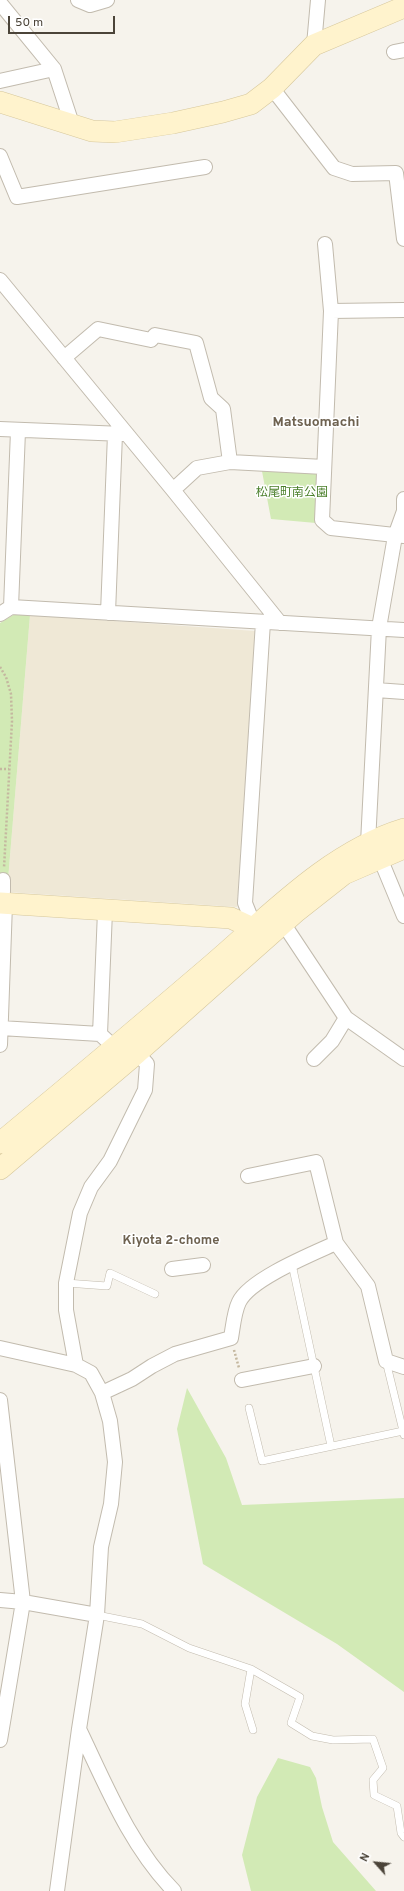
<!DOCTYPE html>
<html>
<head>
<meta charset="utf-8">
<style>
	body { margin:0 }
	#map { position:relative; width:404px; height:1891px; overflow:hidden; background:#f6f3ec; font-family:Overpass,sans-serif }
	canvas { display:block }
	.north { position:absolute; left:356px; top:1843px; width:40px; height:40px; -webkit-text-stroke:3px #fff; paint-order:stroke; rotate:297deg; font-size:11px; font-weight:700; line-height:16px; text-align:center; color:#4b4439 }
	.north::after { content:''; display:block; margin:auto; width:14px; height:18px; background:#4b4439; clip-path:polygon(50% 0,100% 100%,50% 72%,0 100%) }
	.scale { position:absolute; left:8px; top:16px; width:107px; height:18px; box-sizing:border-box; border:2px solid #4b4439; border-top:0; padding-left:5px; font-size:12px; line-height:14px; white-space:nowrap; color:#4b4439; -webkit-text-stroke:3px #fff; paint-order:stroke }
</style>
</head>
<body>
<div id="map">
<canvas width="404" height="1891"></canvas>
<div class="north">N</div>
<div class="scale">50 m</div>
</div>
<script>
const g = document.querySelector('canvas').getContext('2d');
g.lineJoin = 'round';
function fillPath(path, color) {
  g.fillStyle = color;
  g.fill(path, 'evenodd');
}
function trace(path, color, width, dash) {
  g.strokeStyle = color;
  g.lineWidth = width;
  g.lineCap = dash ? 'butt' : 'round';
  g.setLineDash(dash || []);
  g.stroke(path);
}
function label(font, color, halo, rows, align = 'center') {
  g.font = font + ' Overpass,"Noto Sans JP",sans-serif';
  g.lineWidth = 3;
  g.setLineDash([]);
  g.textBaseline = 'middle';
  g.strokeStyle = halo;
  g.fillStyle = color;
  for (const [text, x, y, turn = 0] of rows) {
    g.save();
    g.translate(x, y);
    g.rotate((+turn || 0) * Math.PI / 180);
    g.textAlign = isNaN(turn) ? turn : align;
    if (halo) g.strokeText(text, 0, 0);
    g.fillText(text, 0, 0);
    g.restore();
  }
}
fillPath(new Path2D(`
	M30 615 255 631 237 907 7 892Z`), '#efe8d6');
fillPath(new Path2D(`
	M261 466 319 470 316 523 271 519Z
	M15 614 30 615 7 892H0V623Z
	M187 1388 226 1458 242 1505 404 1498V1692L337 1644 203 1564 177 1429Z
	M278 1758 310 1767 316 1778 322 1807 333 1842 376 1891H251L242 1855 257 1797Z`), '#d2eab5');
const lane = new Path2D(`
	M292 1264 331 1446
	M66 1283 107 1286 110 1273 155 1294
	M386 1361 404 1435
	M249 1408 262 1461 403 1431
	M97 1615 142 1624 189 1648 251 1669 300 1697 291 1723 312 1736 333 1740 373 1739 383 1768 373 1780 374 1795 397 1806 401 1833 404 1837
	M251 1669 245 1704 253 1730`);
const street = new Path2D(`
	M78 0 90 5 107 0
	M0 3 54 69 72 124
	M314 45 318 0
	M394 52 404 50
	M0 81 54 69
	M272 88 334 168 352 174 396 173 404 239
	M0 156 17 197 205 167
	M325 244 331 311
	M0 280 173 490 280 623
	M404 310 331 311 322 520 331 528 404 536
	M64 358 98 329 151 340 155 335 196 343 211 398 223 409 230 462
	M0 429 123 434
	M173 490 197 468 230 462 324 467
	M11 607 18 431
	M108 613 115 434
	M0 614 11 607 404 630
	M376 690 404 692
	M370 850 368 843 379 628 395 536 404 511V499
	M380 858 404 916
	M3 880V892
	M105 911 100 1034 115 1048
	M283 923 346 1018 404 1059
	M255 928 245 903 263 622
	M0 1028 100 1034
	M0 1045 5 904
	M314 1059 332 1041 346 1018
	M248 1176 316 1162 336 1243 368 1286 386 1361 404 1367
	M172 1269 203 1265
	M0 1348 76 1365 91 1373 102 1393 110 1421 115 1462 111 1504 101 1547 97 1615 79 1729 57 1891
	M76 1365 66 1310V1283L80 1213 91 1187 110 1161 145 1090 147 1064 137 1053
	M242 1380 314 1366
	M102 1393 132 1379 152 1366 175 1354 231 1338C233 1327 234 1312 239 1302 250 1279 312 1254 336 1243
	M0 1400 23 1602 0 1740
	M0 1600 23 1602 97 1615
	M79 1729C106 1785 130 1846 174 1891`);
const secondary = new Path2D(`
	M0 102 92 131 115 132 173 123 223 112 251 104 272 88 314 45 404 7
	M0 903 231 918 265 934
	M0 1143C70 1085 139 1027 208 968 267 918 328 852 404 829
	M0 1169 137 1053 297 911 344 874 404 848`);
trace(lane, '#c2bbae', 8);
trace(street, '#c2bbae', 16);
trace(secondary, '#d6c79b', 22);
trace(new Path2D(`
	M0 667 6 677 11 694 12 721 4 868
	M0 769H9
	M234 1350 239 1368`), '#c4b79f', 2.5, [2, 2]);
trace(lane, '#fff', 7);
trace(street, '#fff', 14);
trace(secondary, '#fff3cd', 21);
label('12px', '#4a7f2a', '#fff', [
	["松尾町南公園",292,494]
]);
label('bold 13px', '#6e6250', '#fff', [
	["Kiyota 2-chome",171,1241]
]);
label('bold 14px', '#6e6250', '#fff', [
	["Matsuomachi",316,423]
]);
</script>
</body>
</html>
